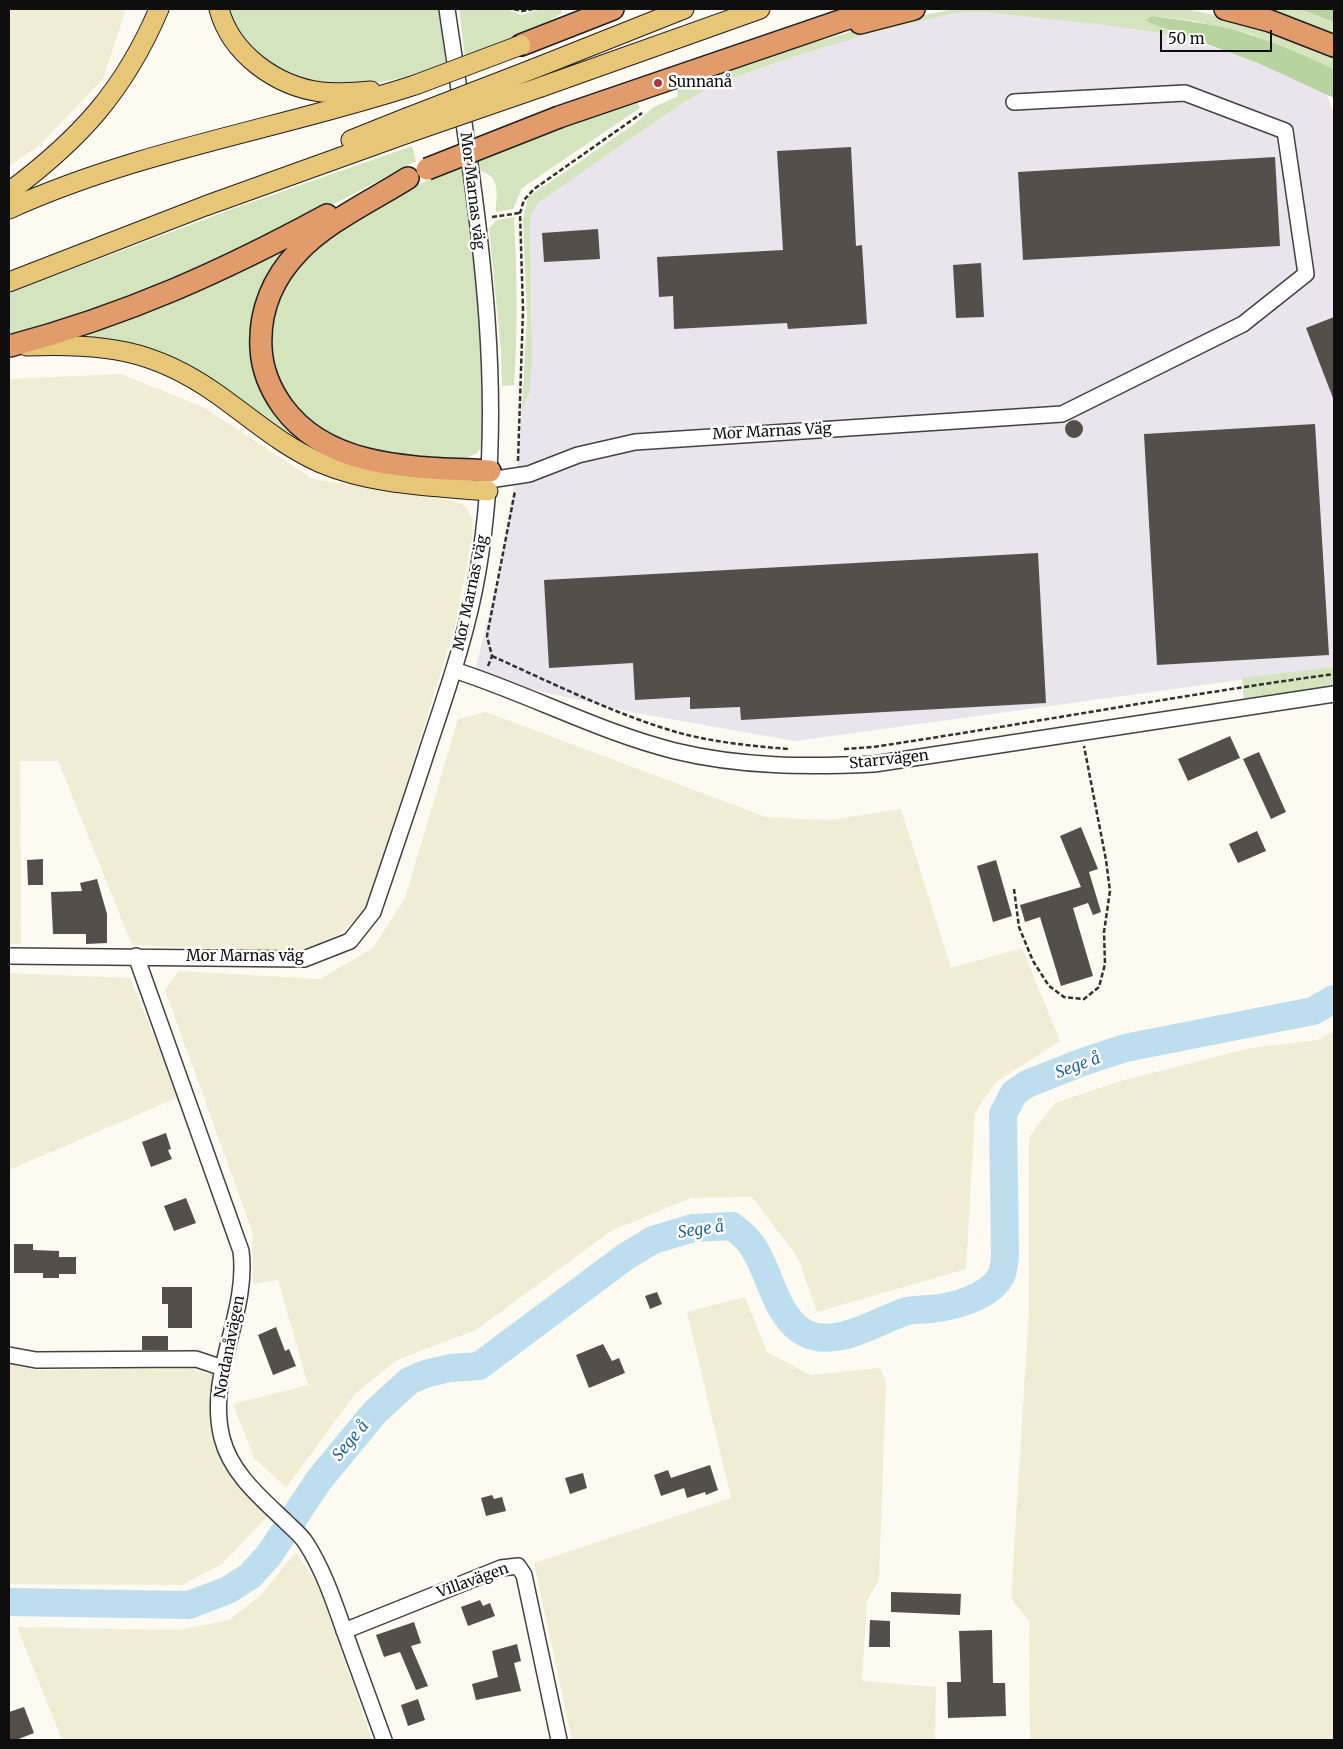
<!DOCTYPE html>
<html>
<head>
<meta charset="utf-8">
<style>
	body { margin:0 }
	#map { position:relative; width:1343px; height:1749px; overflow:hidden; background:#fdfaf1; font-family:Merriweather,serif }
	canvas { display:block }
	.frame { position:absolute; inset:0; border:10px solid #0e0e0e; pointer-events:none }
	.scale { position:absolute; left:1160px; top:30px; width:112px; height:22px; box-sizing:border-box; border:2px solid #0e0e0e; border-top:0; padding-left:6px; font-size:15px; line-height:18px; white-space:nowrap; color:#0e0e0e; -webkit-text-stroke:4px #fff; paint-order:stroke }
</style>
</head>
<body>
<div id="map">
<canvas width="1343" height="1749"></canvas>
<div class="frame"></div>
<div class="scale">50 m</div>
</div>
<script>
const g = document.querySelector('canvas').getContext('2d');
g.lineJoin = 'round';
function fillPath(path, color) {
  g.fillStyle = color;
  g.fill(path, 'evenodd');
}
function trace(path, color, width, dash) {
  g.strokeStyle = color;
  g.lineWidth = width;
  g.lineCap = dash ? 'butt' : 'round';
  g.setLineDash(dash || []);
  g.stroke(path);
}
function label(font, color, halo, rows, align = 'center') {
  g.font = font + ' Merriweather,serif';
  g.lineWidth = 5;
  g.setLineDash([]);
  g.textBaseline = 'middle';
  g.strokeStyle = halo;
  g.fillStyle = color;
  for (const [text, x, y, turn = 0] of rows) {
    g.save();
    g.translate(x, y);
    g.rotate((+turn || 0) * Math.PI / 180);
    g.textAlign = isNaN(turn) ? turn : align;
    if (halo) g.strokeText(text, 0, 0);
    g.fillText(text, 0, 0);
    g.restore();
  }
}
fillPath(new Path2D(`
	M985 12 1037 16 1160 33 1210 46 1258 63 1326 93 1334 114V667L795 741 636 713 482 678 476 667 499 575 519 454 522 409 529 394 532 310 530 218 538 203 681 104 716 84 787 59 875 32 955 13Z`), '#eae4ec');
fillPath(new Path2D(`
	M9 9H126L103 79 40 145 9 166Z
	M121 374 203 407 313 479 450 500 466 506 472 518 473 533 455 626 367 912 336 936 296 952 132 945 58 761H20L21 944H9V379Z
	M486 712 766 817 830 820 901 809 951 968 1022 948 1060 1041 996 1082 975 1113 966 1269 817 1312 798 1258 752 1197 691 1198 611 1231 476 1330 397 1360 355 1394 286 1488 254 1458 233 1404 308 1385 278 1280 253 1284 252 1231 165 990 179 971 320 979 373 948 405 898 458 719Z
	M9 973 130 978 179 1097 9 1170Z
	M1334 1031V1740H1030L1029 1621 1011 1598 1029 1309V1137L1055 1103 1117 1082 1250 1048 1318 1040Z
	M745 1297 767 1352 810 1375 880 1368 886 1383 879 1581 867 1600 862 1681 936 1687 935 1740H572L534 1563 731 1498 687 1312Z
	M9 1364 38 1370 192 1369 213 1375 217 1450 233 1480 267 1517 222 1564 182 1585 9 1584Z
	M296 1552 319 1587 372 1740H62L17 1627 179 1630 229 1620 260 1596Z`), '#f1edd4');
fillPath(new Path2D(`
	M228 9H438L446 64C385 86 303 104 253 50 249 45 242 39 238 33 234 26 231 17 228 9Z
	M459 9H507L521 15 542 9H560L562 13 532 31 465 57Z
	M955 9H1185C1237 18 1285 37 1334 56V69L1251 34 1194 21 1152 16 1150 23 1210 46 1160 33 1096 24 985 12 955 13 875 32 787 59 716 84 681 104 538 203 530 218 532 363 529 394 522 409 527 317 523 220 528 197 633 125 654 107 678 96 677 90C766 54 860 26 955 9Z
	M1252 9H1334V38Z
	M638 103 640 108 522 188 513 209 496 212C496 194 502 176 479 171L478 160 582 117 597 116Z
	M412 146 416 161 267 239 167 287 9 339V293L235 208Z
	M461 165C475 259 487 353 481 448L477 453 461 461 383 456 332 440 290 405 270 363 271 311 304 255 369 211 406 190Z
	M514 217C517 273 518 329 514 385L502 386 501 351 489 228 497 220Z
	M296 240 252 336 321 456 247 408 76 337Z
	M1334 667V685L1244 700 1242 678Z`), '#d4e4be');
fillPath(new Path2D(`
	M1300 9H1334V22L1332 21Z
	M1152 16C1185 21 1219 24 1251 35 1279 44 1307 57 1334 69V98L1258 63 1150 23 1147 19Z`), '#b9d3a0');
trace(new Path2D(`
	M9 1602 189 1605 228 1590 250 1576 269 1555 319 1480 375 1412 409 1381 425 1374 450 1368 479 1366 625 1257 653 1240 693 1228 732 1226C738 1231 746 1237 751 1244 770 1270 773 1310 800 1330 831 1352 875 1322 904 1312 912 1309 922 1310 931 1309 953 1307 990 1297 1001 1276 1004 1271 1004 1262 1005 1257L1003 1114 1014 1093 1027 1084 1080 1063 1125 1048 1313 1011 1334 999`), '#bcdeee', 28);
fillPath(new Path2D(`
	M851 147 856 246 862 245 867 324 788 329 787 323 674 329 673 296 659 297 657 257 783 250 777 151Z
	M1275 157 1280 246 1023 260 1018 172Z
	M598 229 600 259 544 262 542 233Z
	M981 263 984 317 956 318 953 265Z
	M1334 317V398H1333L1306 328Z
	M1065 429a9 9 0 1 1 18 0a9 9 0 1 1-18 0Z
	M1315 424 1329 655 1157 665 1144 434Z
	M1038 553 1046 703 741 720 740 707 690 709V697L635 700 633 663 549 668 544 580Z
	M1230 736 1240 758 1188 781 1178 759Z
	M1259 752 1286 812 1271 819 1243 759Z
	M1081 827 1098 869 1089 872 1101 912 1093 915 1088 903 1073 908 1093 976 1061 986 1040 917 1025 922 1020 905 1081 887 1060 836Z
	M1257 831 1266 851 1238 863 1229 844Z
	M43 859V885H28L27 860Z
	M996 860 1012 916 993 922 977 866Z
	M97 879 107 914V943L86 944V934H53L51 892 82 891 80 883Z
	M166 1133 171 1149 168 1150 172 1159 151 1167 142 1142Z
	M186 1198 196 1223 174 1231 164 1206Z
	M14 1244H33V1250L59 1251V1257H76V1274H59V1278H43V1273H14Z
	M162 1287H192V1328H168V1304H162Z
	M657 1292 662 1304 650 1309 645 1296Z
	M276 1327 285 1351 289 1349 296 1366 273 1375 258 1335Z
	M142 1336H168V1350H142Z
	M603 1344 612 1361 619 1358 625 1373 589 1388 576 1355Z
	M710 1465 718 1490 706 1495 705 1492 687 1498 684 1488 661 1496 654 1475 668 1470 671 1478Z
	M583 1473 587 1488 570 1494 565 1478Z
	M492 1495 494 1499 502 1497 506 1511 486 1516 481 1498Z
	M891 1592 961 1594 960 1615 891 1612Z
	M480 1600 483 1606 490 1603 495 1616 468 1626 461 1607Z
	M870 1620 890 1621V1647H869Z
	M414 1622 421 1643 411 1646 428 1686 416 1690 400 1652 384 1657 376 1635Z
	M992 1630 993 1683H1005L1006 1716 948 1718 947 1682H961L959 1631Z
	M517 1644 521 1661 514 1663 521 1691 476 1700 472 1684 498 1677 492 1651Z
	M418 1699 425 1720 408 1726 401 1705Z
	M24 1707 34 1733 16 1740H9V1712Z`), '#554f4c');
const minor = new Path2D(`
	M489 480 529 474 578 455 635 442 1062 414 1243 324 1306 274 1285 131 1185 93 1014 102
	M454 670C529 694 599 732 675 751 741 767 807 767 874 764L1334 694
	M9 956 304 959 350 941 373 912C392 856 411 801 429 745 448 688 468 631 478 571 510 384 474 194 447 9
	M136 956 241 1251C249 1314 206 1374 222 1438 231 1473 260 1497 285 1521 292 1528 301 1535 306 1543 324 1571 334 1602 345 1633 358 1669 371 1705 384 1740
	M9 1355 36 1360 196 1359 223 1368
	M344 1631 501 1568 518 1566 524 1575 559 1740`);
const major = new Path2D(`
	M219 9C231 54 276 86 321 92 338 94 355 92 371 91
	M533 69 684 9
	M541 87 760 9
	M351 140 406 118
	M9 192C80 139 124 91 159 9
	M9 209C139 150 280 129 415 85
	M9 282 205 206 408 133
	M27 346C104 344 152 348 217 394 251 418 282 446 321 463 373 485 433 486 488 491`);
const highway = new Path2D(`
	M1225 9 1270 21 1334 46
	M860 23 914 9
	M521 45 613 9
	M559 117 875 9
	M408 178C373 200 326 222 298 252 273 278 259 311 261 348 262 370 270 389 283 407 330 471 419 467 490 471
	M10 346C126 315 222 272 327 215`);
trace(minor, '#414141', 18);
trace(major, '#1f1f1f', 21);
trace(highway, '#1f1f1f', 24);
trace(new Path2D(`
	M514 9 522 11 533 9
	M492 217 520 213
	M518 461 523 310 520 213 524 200 534 189 642 113
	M492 656C552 683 612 713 676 732 712 742 751 746 789 749
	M488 666 492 656 487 636 515 491
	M844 749 873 747C1027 724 1180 695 1334 674
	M1014 889 1019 927 1033 961 1049 986 1064 997 1084 999 1099 987 1105 964 1104 932 1110 891 1106 860 1084 746`), '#303030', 2.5, [5, 2.5]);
trace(minor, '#fff', 15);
trace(major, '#e7c677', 19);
trace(highway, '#e29b6a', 21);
const majorBridge = new Path2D(`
	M415 85 521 45
	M406 118 533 69
	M408 133 541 87`);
const highwayBridge = new Path2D(`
	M427 169 559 117`);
trace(majorBridge, '#1f1f1f', 21, []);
trace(highwayBridge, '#1f1f1f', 24, []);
trace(majorBridge, '#e7c677', 19);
trace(highwayBridge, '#e29b6a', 21);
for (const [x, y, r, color] of [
	[658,83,5,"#ad3743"]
]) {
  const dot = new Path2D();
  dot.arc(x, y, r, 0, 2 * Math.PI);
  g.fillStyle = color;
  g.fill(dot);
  trace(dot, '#fff', 2);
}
label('15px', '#0e0e0e', '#fff', [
	["Sunnanå",668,83]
], 'left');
label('15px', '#0e0e0e', '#fff', [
	["Mor Marnas väg",472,191,83],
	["Mor Marnas Väg",772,432,-3],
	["Mor Marnas väg",471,593,-78],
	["Starrvägen",889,760,-6],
	["Mor Marnas väg",245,957],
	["Nordanåvägen",230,1347,-79],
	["Villavägen",473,1581,-20]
]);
label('italic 16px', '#276891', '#fff', [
	["Sege å",1078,1066,-20],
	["Sege å",701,1230,-8],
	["Sege å",351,1441,-50]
]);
</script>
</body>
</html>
